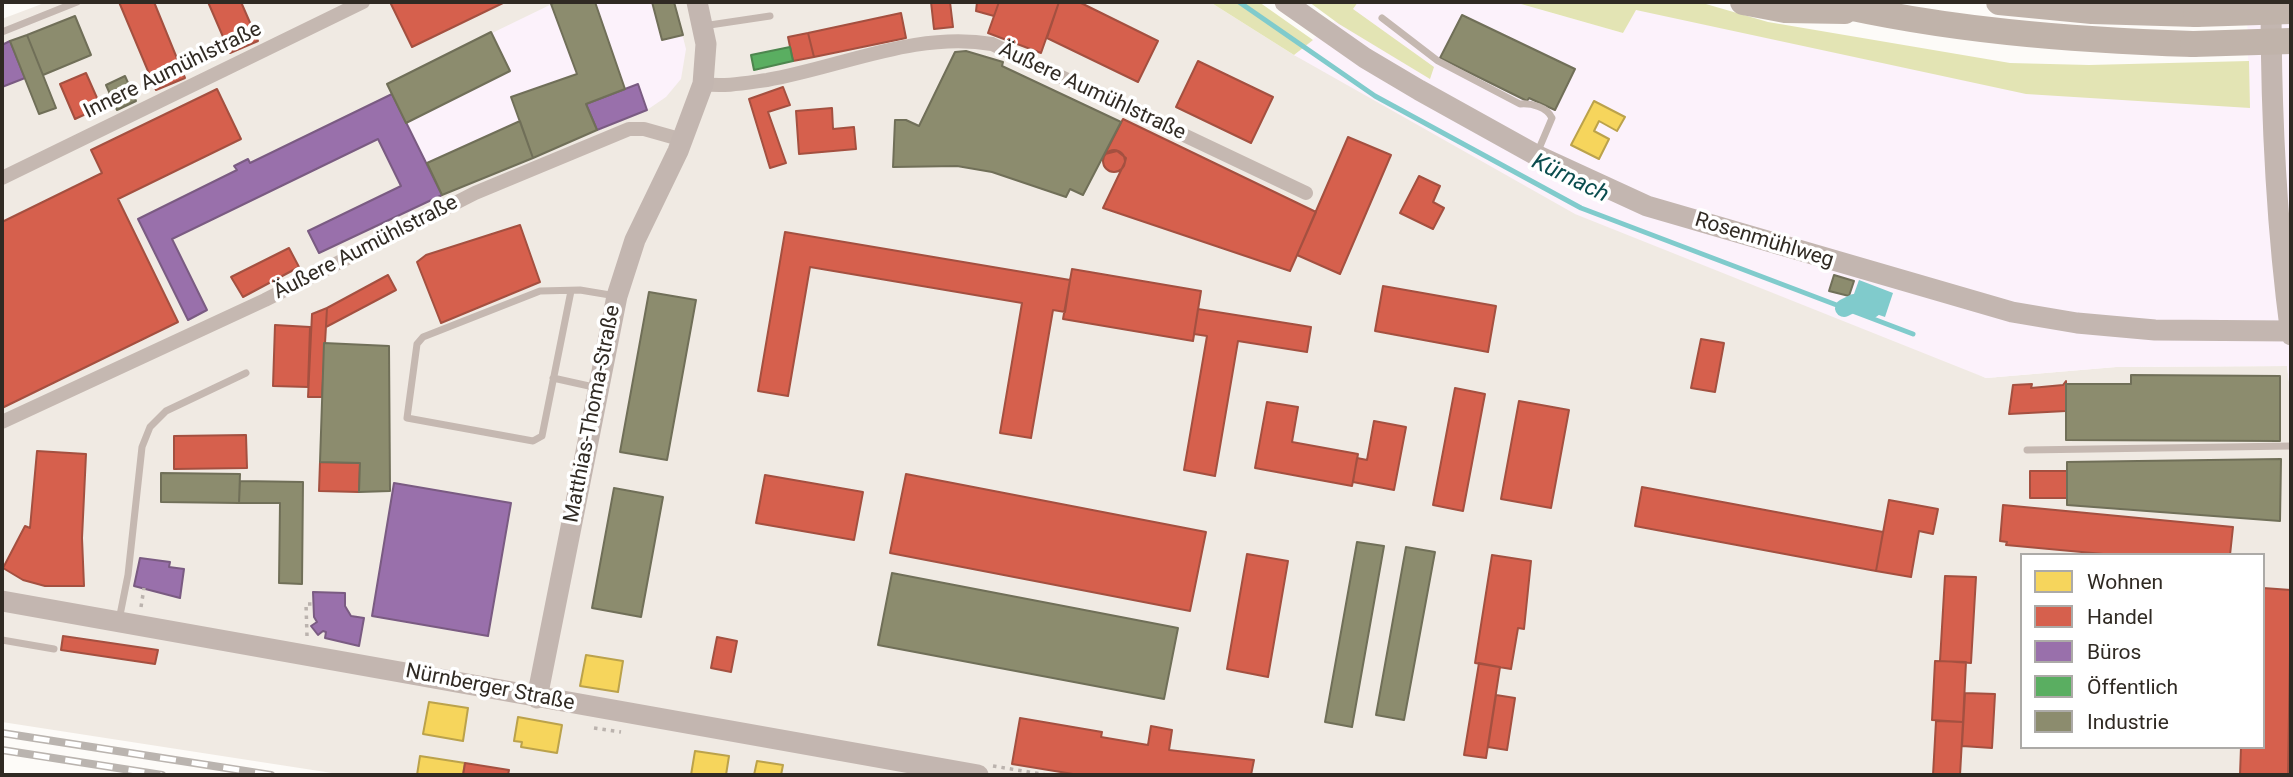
<!DOCTYPE html>
<html>
<head>
<meta charset="utf-8">
<style>
	body { margin:0 }
	#map { position:relative; width:2293px; height:777px; overflow:hidden; background:#fdfbf8; font-family:Roboto,sans-serif }
	canvas { display:block }
	.frame { position:absolute; inset:0; border:4px solid #302a23; pointer-events:none }
	.legend { position:absolute; left:2020px; top:553px; width:245px; height:196px; box-sizing:border-box; background:#fff; border:2px solid #acaaa7; margin:0; padding:9px 12px; list-style:none; font-size:21px; color:#302a23 }
	.legend li { display:flex; align-items:center; gap:14px; height:35px }
	.legend b { width:35px; border:2px solid #acaaa7 }
</style>
</head>
<body>
<div id="map">
<canvas width="2293" height="777"></canvas>
<div class="frame"></div>
<ul class="legend">
<li><b style="height:19px;background:#f6d55c"></b>Wohnen</li>
<li><b style="height:19px;background:#d6604d"></b>Handel</li>
<li><b style="height:19px;background:#9970ab"></b>Büros</li>
<li><b style="height:19px;background:#5aae61"></b>Öffentlich</li>
<li><b style="height:19px;background:#8c8c6e"></b>Industrie</li>
</ul>
</div>
<script>
const g = document.querySelector('canvas').getContext('2d');
g.lineJoin = 'round';
function fillPath(path, color) {
  g.fillStyle = color;
  g.fill(path, 'evenodd');
}
function trace(path, color, width, dash) {
  g.strokeStyle = color;
  g.lineWidth = width;
  g.lineCap = dash ? 'butt' : 'round';
  g.setLineDash(dash || []);
  g.stroke(path);
}
function label(font, color, halo, rows, align = 'center') {
  g.font = font + ' Roboto,sans-serif';
  g.lineWidth = 7;
  g.setLineDash([]);
  g.textBaseline = 'middle';
  g.strokeStyle = halo;
  g.fillStyle = color;
  for (const [text, x, y, turn = 0] of rows) {
    g.save();
    g.translate(x, y);
    g.rotate((+turn || 0) * Math.PI / 180);
    g.textAlign = isNaN(turn) ? turn : align;
    if (halo) g.strokeText(text, 0, 0);
    g.fillText(text, 0, 0);
    g.restore();
  }
}
fillPath(new Path2D(`
	M47 2H1210L1294 55 1986 378 2116 367 2287 366 2291 398V775H345L2 722V19ZM2022 555H2263V747H2022Z`), '#f0eae3');
fillPath(new Path2D(`
	M556 2H674L686 49 681 79 666 97 647 110 442 195 387 84Z
	M1358 2H1514L1623 33 1635 10 2249 108 2247 2H2291V398L2287 366 2116 367 1986 378 1575 214 1294 55Z`), '#fcf2fb');
fillPath(new Path2D(`
	M1210 2H1259L1313 40 1294 55Z
	M1309 2H1358L1353 9 1434 67 1430 79 1339 24Z
	M1514 2H1699L1768 22 2010 63 2089 65 2249 61 2250 108 2026 94 1636 10 1623 33Z`), '#e3e4b4');
fillPath(new Path2D(`
	M1859 280 1893 293 1885 317 1850 305Z`), '#80cbcc');
const homes = new Path2D(`
	M1594 101 1625 117 1617 131 1599 121 1594 131 1609 139 1599 159 1571 145Z
	M586 655 623 661 618 692 580 686Z
	M429 702 468 708 463 741 423 734Z
	M518 717 562 725 557 753 521 747 522 742 514 741Z
	M695 751 729 756 726 775H691Z
	M420 756 465 763 463 775H417Z
	M757 761 783 765 781 775H754Z`);
fillPath(homes, '#f6d55c');
trace(homes, '#bba24b', 2);
const shops = new Path2D(`
	M119 2H154L185 78 156 90Z
	M208 2H241L258 41 230 53Z
	M390 2H505L412 47Z
	M931 2H950L953 27 934 29Z
	M977 2H999L994 16 976 11Z
	M999 2H1059L1041 53 988 33Z
	M1059 2H1079L1158 41 1138 82 1047 38Z
	M901 13 906 38 814 57 808 33Z
	M808 33 814 57 793 61 788 37Z
	M1198 61 1273 97 1251 143 1176 107Z
	M86 73 101 107 75 119 60 84Z
	M783 87 790 105 768 112 786 163 770 168 749 99Z
	M217 89 241 139 118 199 178 322 2 408V222L102 173 91 150Z
	M832 108 833 129 854 127 856 149 799 154 796 111Z
	M1123 119 1316 212 1290 271 1103 208 1125 162 1126 158 1117 151 1105 154Z
	M1348 137 1391 155 1340 274 1297 255Z
	M1103 161a11 11 0 1 1 22 0a11 11 0 1 1-22 0Z
	M1419 176 1440 186 1433 202 1444 208 1433 229 1400 213Z
	M520 225 540 282 441 323 417 262 426 255Z
	M785 232 1070 280 1065 312 1053 310 1031 438 1000 433 1022 303 810 267 788 396 758 391Z
	M289 248 299 267 243 297 231 277Z
	M1072 269 1201 291 1193 341 1063 319Z
	M388 275 396 290 326 327 327 308Z
	M1383 286 1496 306 1488 352 1375 331Z
	M327 308 322 397H308L312 314Z
	M1198 309 1311 327 1307 352 1238 341 1215 476 1184 470 1207 336 1194 334Z
	M275 325 310 327 308 387 273 386Z
	M1701 339 1724 343 1715 392 1691 388Z
	M2066 381V411L2009 414 2013 385 2032 384 2031 388 2063 385Z
	M1455 388 1485 394 1463 511 1433 505Z
	M1519 401 1569 410 1551 508 1501 499Z
	M1267 402 1298 407 1292 442 1358 454 1352 486 1255 468Z
	M1374 421 1406 427 1394 490 1353 482 1357 458 1367 460Z
	M246 435 247 468 174 469V436Z
	M37 451 86 454 82 538 84 586H45L23 580 3 568 25 526 30 528Z
	M320 462 360 463 359 492 319 491Z
	M2030 471H2067V498H2030Z
	M906 474 1206 532 1190 611 890 553Z
	M765 475 863 492 854 540 756 523Z
	M1642 487 1883 532 1876 571 1635 526Z
	M1889 500 1938 509 1933 534 1919 531 1911 577 1876 571Z
	M2003 505 2233 527 2230 555H2114L2006 545 2007 542 2000 541Z
	M1247 554 1288 561 1268 677 1227 669Z
	M1492 555 1531 561 1524 629 1518 628 1511 669 1475 663Z
	M1945 576 1976 577 1971 663 1940 661Z
	M2263 588 2291 590 2288 775H2240L2241 747H2263Z
	M63 636 158 650 155 664 61 650Z
	M717 637 737 641 731 672 711 668Z
	M1935 661 1966 662 1963 722 1932 720Z
	M1479 663 1500 667 1486 758 1464 755Z
	M1965 693 1995 694 1992 748 1962 746Z
	M1496 695 1515 698 1507 750 1488 747Z
	M1020 718 1102 732 1101 737 1148 745 1151 726 1172 730 1169 750 1254 760 1251 775H1079L1012 764Z
	M1936 721 1963 722 1960 775H1933Z
	M465 763 509 770 508 775H463Z`);
fillPath(shops, '#d6604d');
trace(shops, '#a45040', 2);
const offices = new Path2D(`
	M10 41 25 78 2 87V45Z
	M638 84 647 110 597 130 586 104Z
	M392 94 442 195 319 253 308 231 401 186 378 139 172 239 207 310 188 320 138 219 237 170 234 166 248 159 250 163Z
	M394 483 511 503 488 636 372 616Z
	M140 558 170 562 169 567 184 569 180 598 134 586Z
	M313 592 345 593V606L351 616 364 618 359 646 325 638 326 632 323 631 318 635 311 626 317 622 314 617Z`);
fillPath(offices, '#9970ab');
trace(offices, '#7a5b82', 2);
const public = new Path2D(`
	M790 47 793 61 754 70 751 55Z`);
fillPath(public, '#5aae61');
trace(public, '#4d864e', 2);
const industry = new Path2D(`
	M556 2H595L625 89 586 104 597 130 533 158 511 97 577 74 551 4Z
	M652 2H674L683 35 662 40Z
	M1462 15 1575 69 1555 110 1529 98 1527 101 1440 58Z
	M75 16 91 55 43 75 27 35Z
	M491 32 510 71 406 123 387 84Z
	M27 35 56 108 39 114 10 41Z
	M966 51 1003 62 1002 66 1121 122 1083 195 1070 189 1066 197 992 172 957 166 893 167 895 120H906L919 126 955 52Z
	M125 76 136 101 117 110 106 85Z
	M520 121 533 158 442 195 427 163Z
	M1834 275 1854 281 1849 296 1829 291Z
	M649 292 696 300 667 460 620 452Z
	M324 343 389 346 390 491 359 492 360 463 320 462Z
	M2131 375 2280 376V441L2066 440V384H2131Z
	M2281 459 2280 521 2067 505V462Z
	M161 473 240 474 239 503 161 502Z
	M240 481 303 482 302 584 279 583 280 503H239Z
	M614 488 663 497 641 617 592 608Z
	M1357 542 1384 546 1352 727 1325 722Z
	M1406 547 1435 552 1404 720 1376 715Z
	M892 573 1178 628 1164 699 878 645Z`);
fillPath(industry, '#8c8c6e');
trace(industry, '#706f58', 2);
trace(new Path2D(`
	M1239 2 1375 96 1581 208 1913 334`), '#80cbcc', 5);
trace(new Path2D(`
	M1844 308 1854 303 1872 309`), '#80cbcc', 18);
trace(new Path2D(`
	M141 607 144 588
	M307 636 306 604H313
	M594 728 621 732
	M993 766 1047 775`), '#bbb3ae', 3.5, [3.5, 5]);
trace(new Path2D(`
	M1382 18 1438 61 1520 104C1531 103 1547 107 1552 118L1538 151
	M703 26 770 16
	M2 32 77 2
	M571 291 542 436 533 441 407 418 417 344 423 337 540 291 580 290 616 296
	M553 378 598 388
	M2027 450 2291 446
	M119 620 128 575 142 447 150 427 166 411 246 373
	M2 640 54 649`), '#c5b8b1', 7);
trace(new Path2D(`
	M703 84C725 87 745 83 767 80 842 67 916 31 992 44L1306 193
	M2 178 363 2
	M2 422 265 300 475 193 629 129H644L683 140`), '#c5b8b1', 14);
trace(new Path2D(`
	M1285 2 1365 58 1419 90 1536 155 1647 206 2012 312 2077 323 2155 330 2291 331
	M2271 2C2271 114 2276 224 2291 335
	M2 601 978 775
	M537 698 617 296 635 240 678 151 703 84 706 44 697 2`), '#c3b6b0', 21);
trace(new Path2D(`
	M1743 2 1785 10 1845 11
	M1826 2C1946 30 2069 40 2193 44
	M1999 2 2092 11 2196 14`), '#c0b3aa', 26);
const rail = new Path2D(`
	M2 733 271 775
	M2 750 162 775`);
trace(rail, '#bab4af', 8);
trace(rail, '#fff', 5, [16]);
trace(new Path2D(`
	M2196 14 2291 11
	M2193 44 2291 41`), '#c0b3aa', 26);
label('21px', '#302a23', '#fff', [
	["Innere Aumühlstraße",173,71,-26],
	["Äußere Aumühlstraße",1092,92,25],
	["Rosenmühlweg",1764,241,17],
	["Äußere Aumühlstraße",366,248,-27],
	["Matthias-Thoma-Straße",593,414,-79],
	["Nürnberger Straße",490,688,11]
]);
label('italic 23px', '#0a4d4e', '#fff', [
	["Kürnach",1570,179,26]
]);
</script>
</body>
</html>
